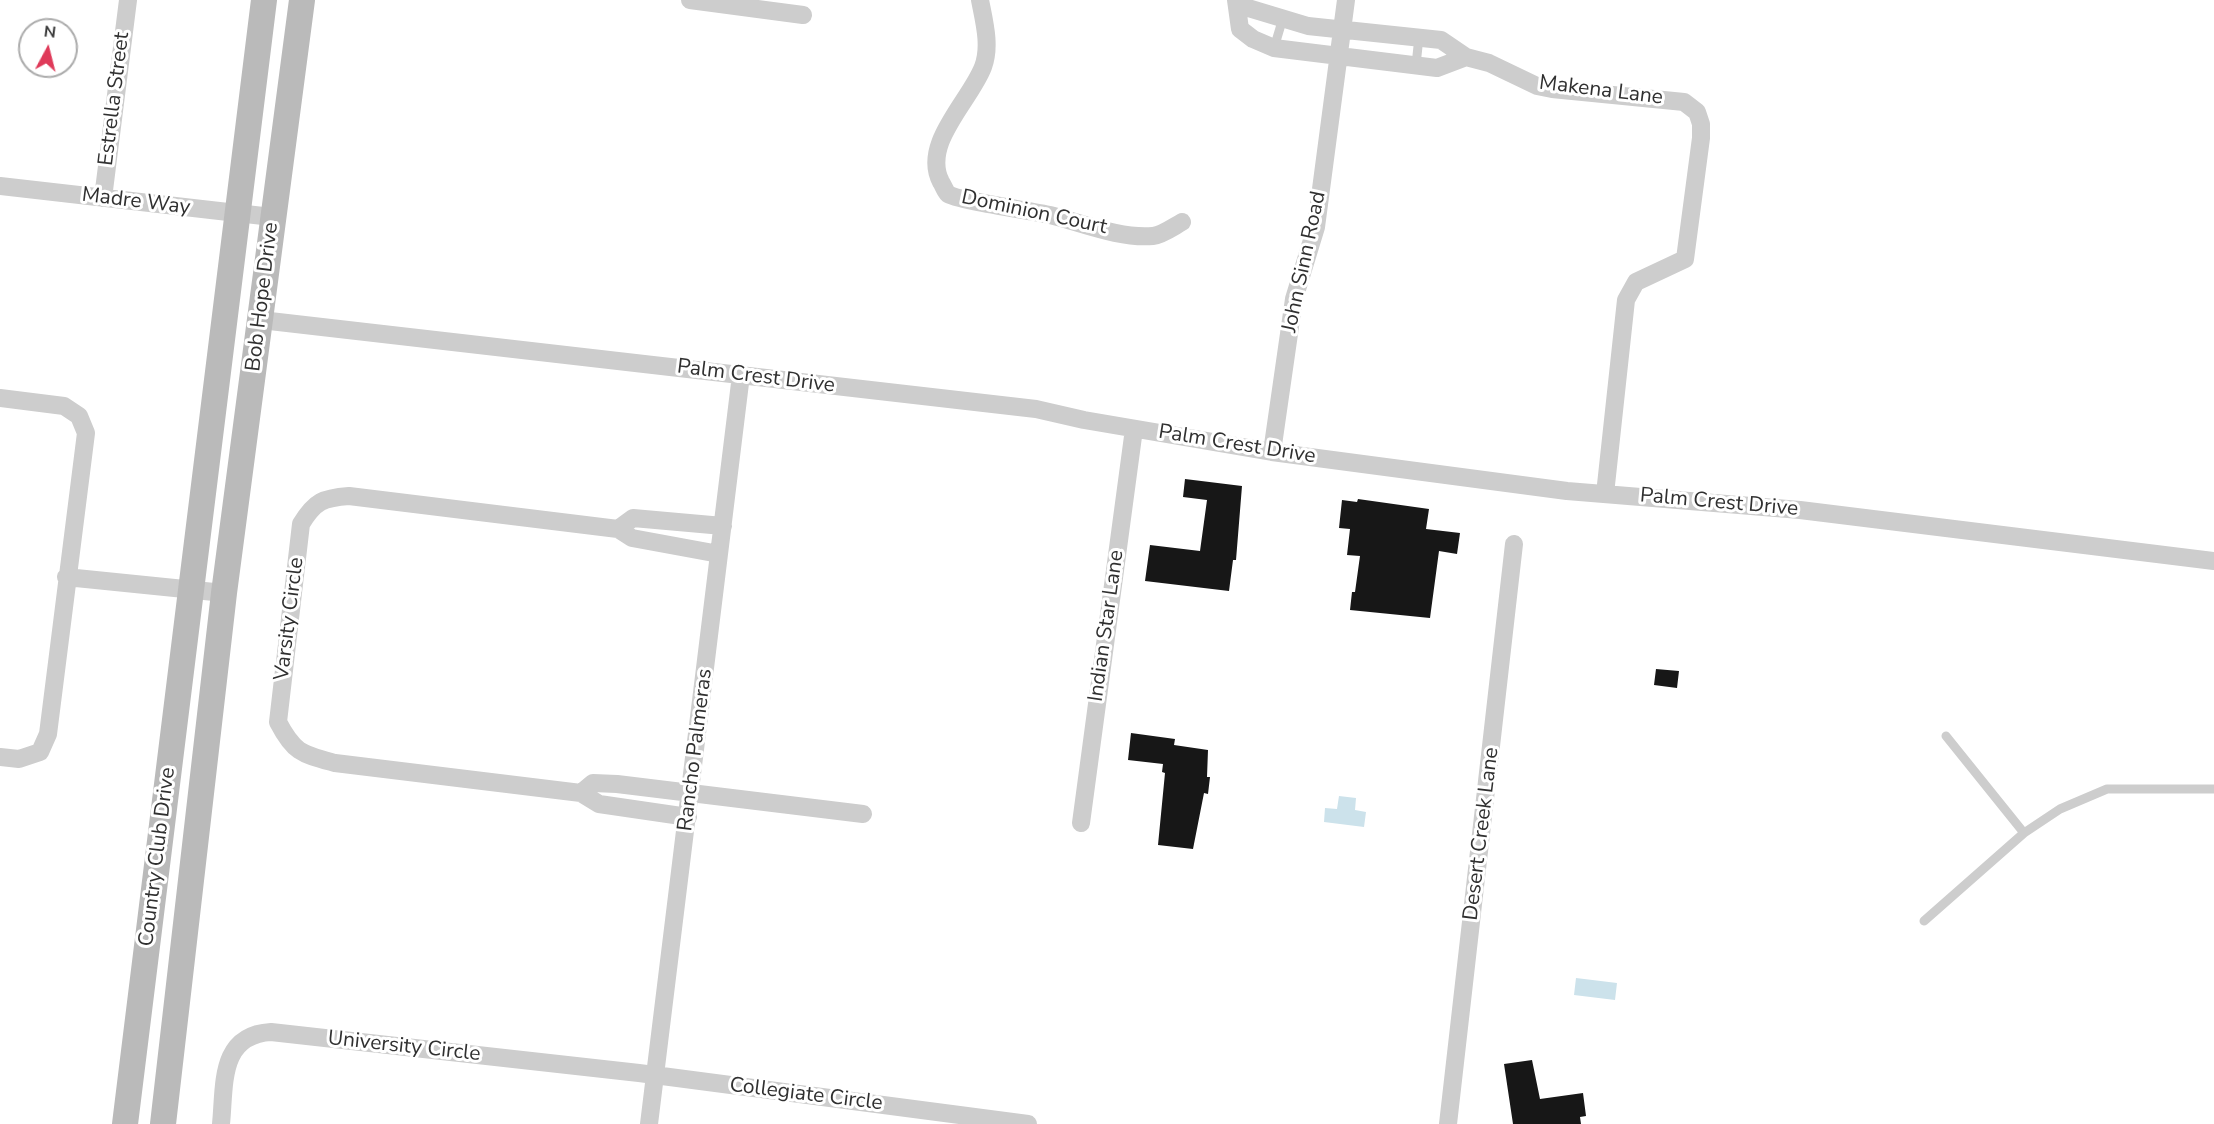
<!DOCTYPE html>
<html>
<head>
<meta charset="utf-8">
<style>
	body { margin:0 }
	#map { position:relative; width:2214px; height:1124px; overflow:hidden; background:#fff; font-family:"Nunito Sans",sans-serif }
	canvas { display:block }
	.north { position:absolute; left:18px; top:18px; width:60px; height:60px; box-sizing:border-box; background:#fff; border:2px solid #acacac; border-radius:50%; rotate:7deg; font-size:16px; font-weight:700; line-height:24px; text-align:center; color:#303030 }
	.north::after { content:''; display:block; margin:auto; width:21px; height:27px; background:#df3a59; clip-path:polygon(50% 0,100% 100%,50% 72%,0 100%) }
</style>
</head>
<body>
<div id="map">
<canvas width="2214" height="1124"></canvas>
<div class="north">N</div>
</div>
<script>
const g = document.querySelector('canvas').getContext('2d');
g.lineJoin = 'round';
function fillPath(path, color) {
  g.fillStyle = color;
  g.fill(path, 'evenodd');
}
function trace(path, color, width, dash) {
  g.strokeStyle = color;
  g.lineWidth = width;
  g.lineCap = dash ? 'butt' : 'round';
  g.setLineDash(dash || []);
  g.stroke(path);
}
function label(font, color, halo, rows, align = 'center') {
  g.font = font + ' "Nunito Sans",sans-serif';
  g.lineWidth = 6;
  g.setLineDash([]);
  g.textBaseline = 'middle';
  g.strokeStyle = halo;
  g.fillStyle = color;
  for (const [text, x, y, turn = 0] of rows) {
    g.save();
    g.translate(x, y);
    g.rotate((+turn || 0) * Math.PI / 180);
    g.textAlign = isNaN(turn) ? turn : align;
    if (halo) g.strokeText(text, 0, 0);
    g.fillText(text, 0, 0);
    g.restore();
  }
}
fillPath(new Path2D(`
	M1339 796 1356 798 1355 810 1366 812 1364 827 1324 822 1325 808 1337 809Z
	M1576 978 1617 983 1615 1000 1574 995Z`), '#cce2eb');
fillPath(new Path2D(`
	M1185 479 1242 486 1236 560H1233L1229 591 1145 581 1150 545 1200 551 1207 500 1183 497Z
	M1358 499 1429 509 1426 529 1460 533 1457 554 1439 551 1430 618 1350 610 1352 592H1355L1360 556 1347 555 1350 529 1339 528 1342 500 1357 502Z
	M1656 669 1679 671 1677 688 1654 685Z
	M1131 733 1175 739 1174 745 1208 750 1207 777H1210L1208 794 1204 793 1193 849 1158 845 1165 773 1162 772 1163 764 1128 760Z
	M1532 1060 1540 1099 1583 1093 1586 1116 1580 1117 1581 1124H1513L1504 1064Z`), '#171717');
trace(new Path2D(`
	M1274 48 1283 18
	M1416 65 1419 37
	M1946 736 2024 833
	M1924 921 2024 833 2060 809 2107 789H2214`), '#cdcdcd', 9);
trace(new Path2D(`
	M690 0 803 15
	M980 0C984 21 991 46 983 67 970 101 921 144 941 182 943 185 945 191 948 194 956 200 1033 211 1050 215 1082 223 1120 239 1153 236 1162 235 1173 227 1182 222
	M1236 0 1240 29 1253 39 1274 48 1437 68 1466 57
	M1238 5 1308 26 1441 40 1466 57 1489 63 1537 86 1552 89 1684 102 1697 112 1701 124V138L1685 259 1636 282 1626 300 1605 494
	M0 186 272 217
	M103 198 128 0
	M261 320 1036 409 1084 420 1272 452 1567 491 1800 510 2214 561
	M0 398 64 406 79 416 86 433 48 734 40 752 19 759 0 757
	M1272 452 1294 299 1316 227 1346 0
	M719 554 632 538 618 529 633 518 723 526
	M66 577 224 593
	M581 793 335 763C302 754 294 753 278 722L301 524C315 501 323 498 349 496L618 529
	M688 817 599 804 581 793 593 783 617 784 863 814
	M1081 823 1134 429
	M221 1124C225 1084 219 1035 271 1032L639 1073 1028 1124
	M649 1124 741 375
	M1448 1124 1514 544`), '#cdcdcd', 18);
trace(new Path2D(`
	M125 1124 264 0
	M163 1124 224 593 302 0`), '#bababa', 26);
label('21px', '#303030', '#fff', [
	["Makena Lane",1601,91,7],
	["Estrella Street",115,99,-83],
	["Madre Way",136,202,7],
	["Dominion Court",1034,213,12],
	["John Sinn Road",1305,262,-78],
	["Bob Hope Drive",263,297,-83],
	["Palm Crest Drive",756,377,7],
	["Palm Crest Drive",1237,445,9],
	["Palm Crest Drive",1719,503,5],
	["Varsity Circle",290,619,-83],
	["Indian Star Lane",1107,626,-82],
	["Rancho Palmeras",696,750,-83],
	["Desert Creek Lane",1482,834,-83],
	["Country Club Drive",158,857,-83],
	["University Circle",404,1047,6],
	["Collegiate Circle",806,1095,7]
]);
</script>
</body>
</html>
